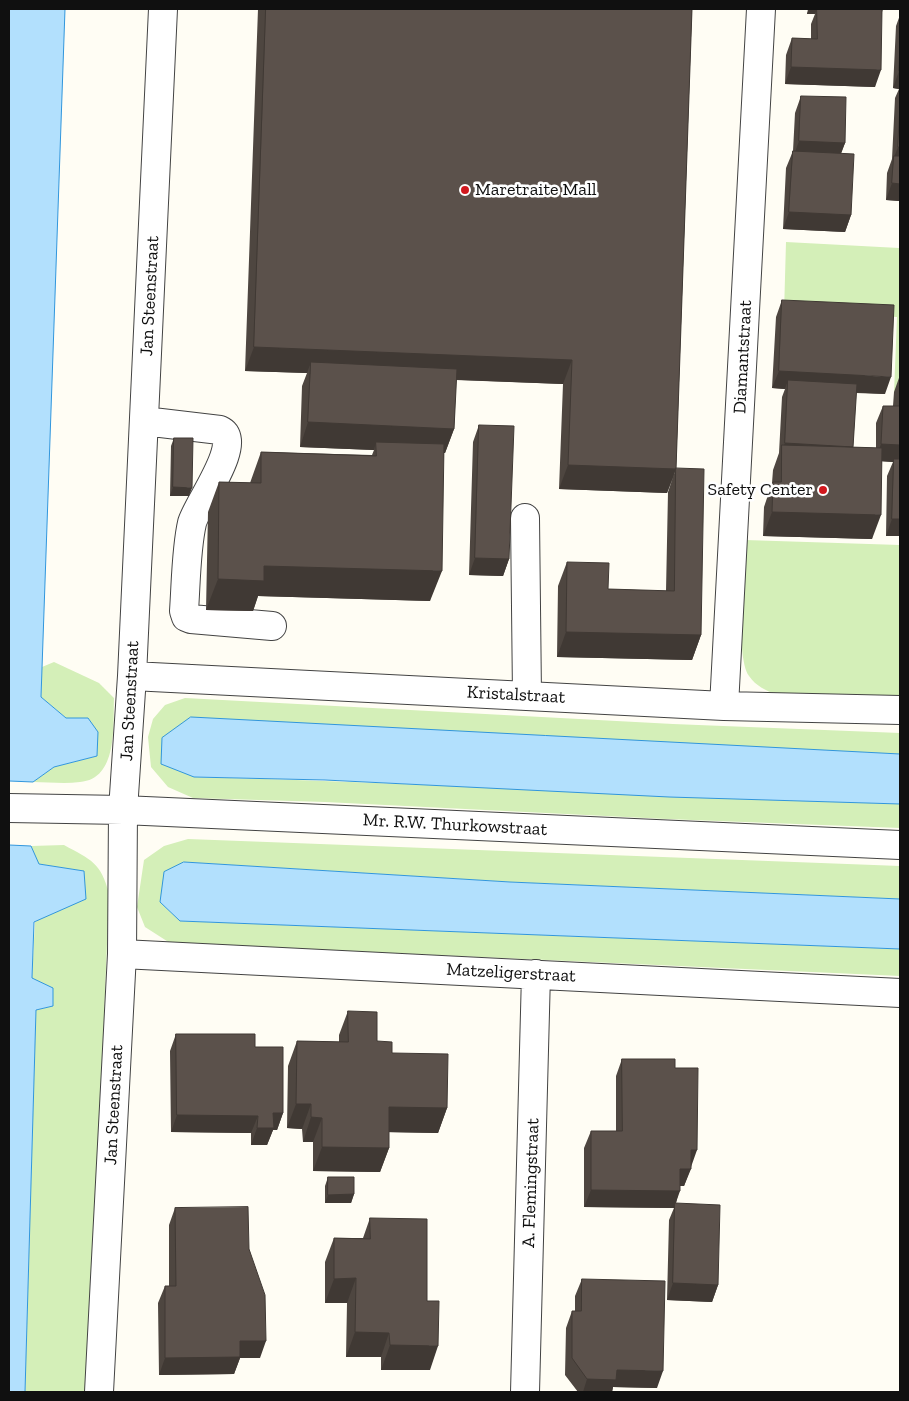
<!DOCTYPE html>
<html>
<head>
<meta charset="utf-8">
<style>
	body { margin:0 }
	#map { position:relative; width:909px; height:1401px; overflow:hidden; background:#fffdf4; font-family:"Zilla Slab",serif }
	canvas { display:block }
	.frame { position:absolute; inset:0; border:10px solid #101010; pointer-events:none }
</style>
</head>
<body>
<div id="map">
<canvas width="909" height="1401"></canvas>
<div class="frame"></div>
</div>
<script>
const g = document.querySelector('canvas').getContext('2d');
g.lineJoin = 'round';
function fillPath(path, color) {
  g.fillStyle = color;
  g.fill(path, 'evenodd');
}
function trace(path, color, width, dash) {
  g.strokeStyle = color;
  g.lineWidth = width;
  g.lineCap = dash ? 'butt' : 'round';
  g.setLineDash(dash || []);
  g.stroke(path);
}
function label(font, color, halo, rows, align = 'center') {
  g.font = font + ' "Zilla Slab",serif';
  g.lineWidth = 5;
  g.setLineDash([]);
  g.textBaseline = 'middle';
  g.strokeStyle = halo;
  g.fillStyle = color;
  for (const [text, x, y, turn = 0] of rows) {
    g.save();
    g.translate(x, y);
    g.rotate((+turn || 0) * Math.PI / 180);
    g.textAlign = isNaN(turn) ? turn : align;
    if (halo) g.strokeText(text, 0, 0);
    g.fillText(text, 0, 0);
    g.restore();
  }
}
fillPath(new Path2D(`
	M786 242 899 248 900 393H894L897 317 784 313Z
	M745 540 900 545V698L778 695C766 691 756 686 749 676 735 655 744 568 745 540Z
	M54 662 99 683 114 698C113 726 118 779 80 782 64 784 48 782 33 782L54 767 97 756 66 718 41 697 42 667Z
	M185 698 673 724 900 733V754L669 744 194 777C430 783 665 797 900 804V828L666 819 325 802 193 798 168 787 151 767 148 737 153 719 165 705Z
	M188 839 900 866V899L510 882 184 862 160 902 180 921 900 949V976L170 943 145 927 137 907 144 860 164 846Z
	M64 845C91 860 101 862 109 894L89 1392H25L36 1010 53 1006 32 978 35 922 84 886 83 871 38 864 31 846Z`), '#d4efb8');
const water = new Path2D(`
	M9 9H65L41 697 66 718H88L98 732 97 756 54 767 33 782 9 781Z
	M191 717 900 754V804L669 797 325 780 194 777 161 764 162 738Z
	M9 845 31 846 39 864 84 871 86 899 34 922 32 978 53 988V1006L36 1010 25 1392H9Z
	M184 862 510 882 900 899V949L180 921 160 902 164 872Z`);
fillPath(water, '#b2e0fd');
trace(water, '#3196dc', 1);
const minor = new Path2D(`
	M144 421 220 430C245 441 196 506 192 523 186 549 186 583 184 611L186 617 191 619 272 626
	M525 518 527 696
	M132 676 724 706 900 710
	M724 706 761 9
	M9 808 123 810 900 845
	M122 954 900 993
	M99 1392 122 954 123 810 132 676 163 9
	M525 1392 536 974`);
trace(minor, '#434343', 30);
trace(minor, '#fff', 28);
fillPath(new Path2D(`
	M258 9H692L676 469 667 493 559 489 563 384 456 380 454 429 445 453H444L430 601 258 596 253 611 206 610 208 512 219 482 250 483 261 452 372 455 374 450 300 447 302 386 307 373 245 371Z
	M808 9H883L882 12 875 87 785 84 786 55 792 38 811 39V24L815 14H807Z
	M900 15V201L886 200 887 173 892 159 895 98 899 89 893 88 896 26Z
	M801 96 845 143 841 154 851 215 845 232 783 229 786 168 793 151 795 113Z
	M782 300 885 394 856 393 853 447 876 448V423L883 406H893L894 392 900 375V536H886L887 476 893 462 882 461 872 539 763 536 764 507 772 483 773 470 779 453 782 397 785 389 772 388 776 317Z
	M479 425 509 559 503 576 469 575 473 442Z
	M174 438 189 496H170L171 446Z
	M676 468 701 635 692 660 557 657 558 586 567 562 608 589 666 591 668 492Z
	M348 1011 377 1041 392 1053 447 1108 438 1133 389 1132V1148L380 1172 313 1171V1142H303L302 1129 287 1128 288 1066 297 1041 339 1042V1035Z
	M176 1034 255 1047 283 1113 277 1130H273L267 1145H251V1133L171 1132 170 1051Z
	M622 1059 675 1068 691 1167 684 1186H680L676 1203 718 1285 712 1302 667 1300 669 1220 674 1208 584 1207V1148L591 1131H616V1076Z
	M328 1177 354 1194 351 1203H325V1186Z
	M175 1208 249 1249 260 1358H240L234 1374 159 1375 158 1303 165 1286H169V1225Z
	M370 1218 427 1301 430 1370H381V1357H346L347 1303H325V1262L334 1238H363Z
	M582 1279 657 1388 613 1387 612 1392H578L565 1375 566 1328 572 1311H575V1296Z`), '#4e4640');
fillPath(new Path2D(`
	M809 9H817L815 14H807Z
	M791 67 881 70 875 87 785 84Z
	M899 71H900V84L899 89 893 88Z
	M799 141 845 143 838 160 793 158Z
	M898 147H900V164L893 160Z
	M892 183 900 184V201L886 200Z
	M789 212 851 215 845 232 783 229Z
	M254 347 572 360 563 384 310 374 311 362 307 373 245 371Z
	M779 371 891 377 885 394 788 389V380L785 389 772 388Z
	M308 422 454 429 445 453 376 450V442L374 450 300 447Z
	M785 443 853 447 847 464 781 452Z
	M881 444 900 445V462L894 459 893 462 875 461Z
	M568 465 676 469 667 493 559 489Z
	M173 487 192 488 189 496H170Z
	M772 512 881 515 872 539 763 536Z
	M892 519H900V536H886Z
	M475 558 509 559 503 576 469 575Z
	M264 566 442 571 430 601 258 596 253 611 206 610 218 579Z
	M566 632 701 635 692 660 557 657Z
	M296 1104H311L302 1129 287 1128Z
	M389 1107 447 1108 438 1133 380 1132Z
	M273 1113H283L277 1130H273L267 1145H251L257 1128Z
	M177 1115 258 1116 251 1133 171 1132Z
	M311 1117 322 1118 313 1142H303Z
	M322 1147 389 1148 380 1172 313 1171Z
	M691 1150H697L691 1167H685Z
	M680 1169H691L684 1186H674Z
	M591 1190 680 1191 674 1208 584 1207Z
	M354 1194 351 1203H325L328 1195Z
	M356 1278 347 1303H325L334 1279Z
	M673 1283 718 1285 712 1302 667 1300Z
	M355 1332 389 1333 381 1357H346Z
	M240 1341H266L260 1358H240L234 1374 159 1375 165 1358Z
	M390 1345 438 1346 430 1370H381Z
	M617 1370 663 1371 657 1388 613 1387 612 1392H583L587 1379Z`), '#403934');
const building = new Path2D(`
	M266 9H692L676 469 568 465 572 360 254 347Z
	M817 9H882L881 70 791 67 792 38 817 39Z
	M900 47V71H899Z
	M801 96 846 97 845 143 799 141Z
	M900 106V147H898Z
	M793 151 854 154 851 215 789 212Z
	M894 156H900V184L892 183Z
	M782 300 894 305 891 377 779 371Z
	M311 362 457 369 454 429 308 422Z
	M900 375V445L881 444 883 406H899Z
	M788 380 857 384 853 447 785 443Z
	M479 425 514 426 509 559 475 558Z
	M174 438H193L192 488 173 487Z
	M376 442 444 444 442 571 264 566V581L218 579 219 482 261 483V452L376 456Z
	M782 445 882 448 881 515 772 512 773 482H781Z
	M894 459H900V519H892Z
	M676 468 704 469 701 635 566 632 567 562 609 563 608 589 674 591Z
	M348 1011 377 1012V1041L392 1042V1053L448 1054 447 1108 389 1107V1148L322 1147V1118L311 1117V1104H296L297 1041 348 1042Z
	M176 1034H255V1047H283V1113H273L274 1128H257L258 1116 177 1115Z
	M622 1059H675V1068H698L697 1150H691V1169H680V1191L591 1190V1131H622Z
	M328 1177H354V1194L328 1195Z
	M675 1203 720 1205 718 1285 673 1283Z
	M248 1207 249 1249 265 1295 266 1341H240V1357L165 1358V1286H176L175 1208Z
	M370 1218 427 1219V1301H439L438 1346 390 1345 389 1333 355 1332 356 1278 334 1279V1238L370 1239Z
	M582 1279 665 1281 663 1371 617 1370 616 1380 587 1379 572 1358V1311H581Z`);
fillPath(building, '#5b514b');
trace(building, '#403934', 1);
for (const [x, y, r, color] of [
	[465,190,5,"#d1181e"],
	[823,490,5,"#d1181e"]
]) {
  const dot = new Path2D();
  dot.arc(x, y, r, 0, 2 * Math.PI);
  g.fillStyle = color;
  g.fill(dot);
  trace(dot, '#fff', 2);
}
label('18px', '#101010', '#fff', [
	["Maretraite Mall",475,190],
	["Safety Center",813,490,"right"]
], 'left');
label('18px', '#101010', '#fff', [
	["Jan Steenstraat",150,296,-87],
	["Diamantstraat",743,357,-87],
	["Kristalstraat",516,695,3],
	["Jan Steenstraat",130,701,-87],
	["Mr. R.W. Thurkowstraat",455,825,3],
	["Matzeligerstraat",511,973,3],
	["Jan Steenstraat",114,1105,-87],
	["A. Flemingstraat",531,1183,-88]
]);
</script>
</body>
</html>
